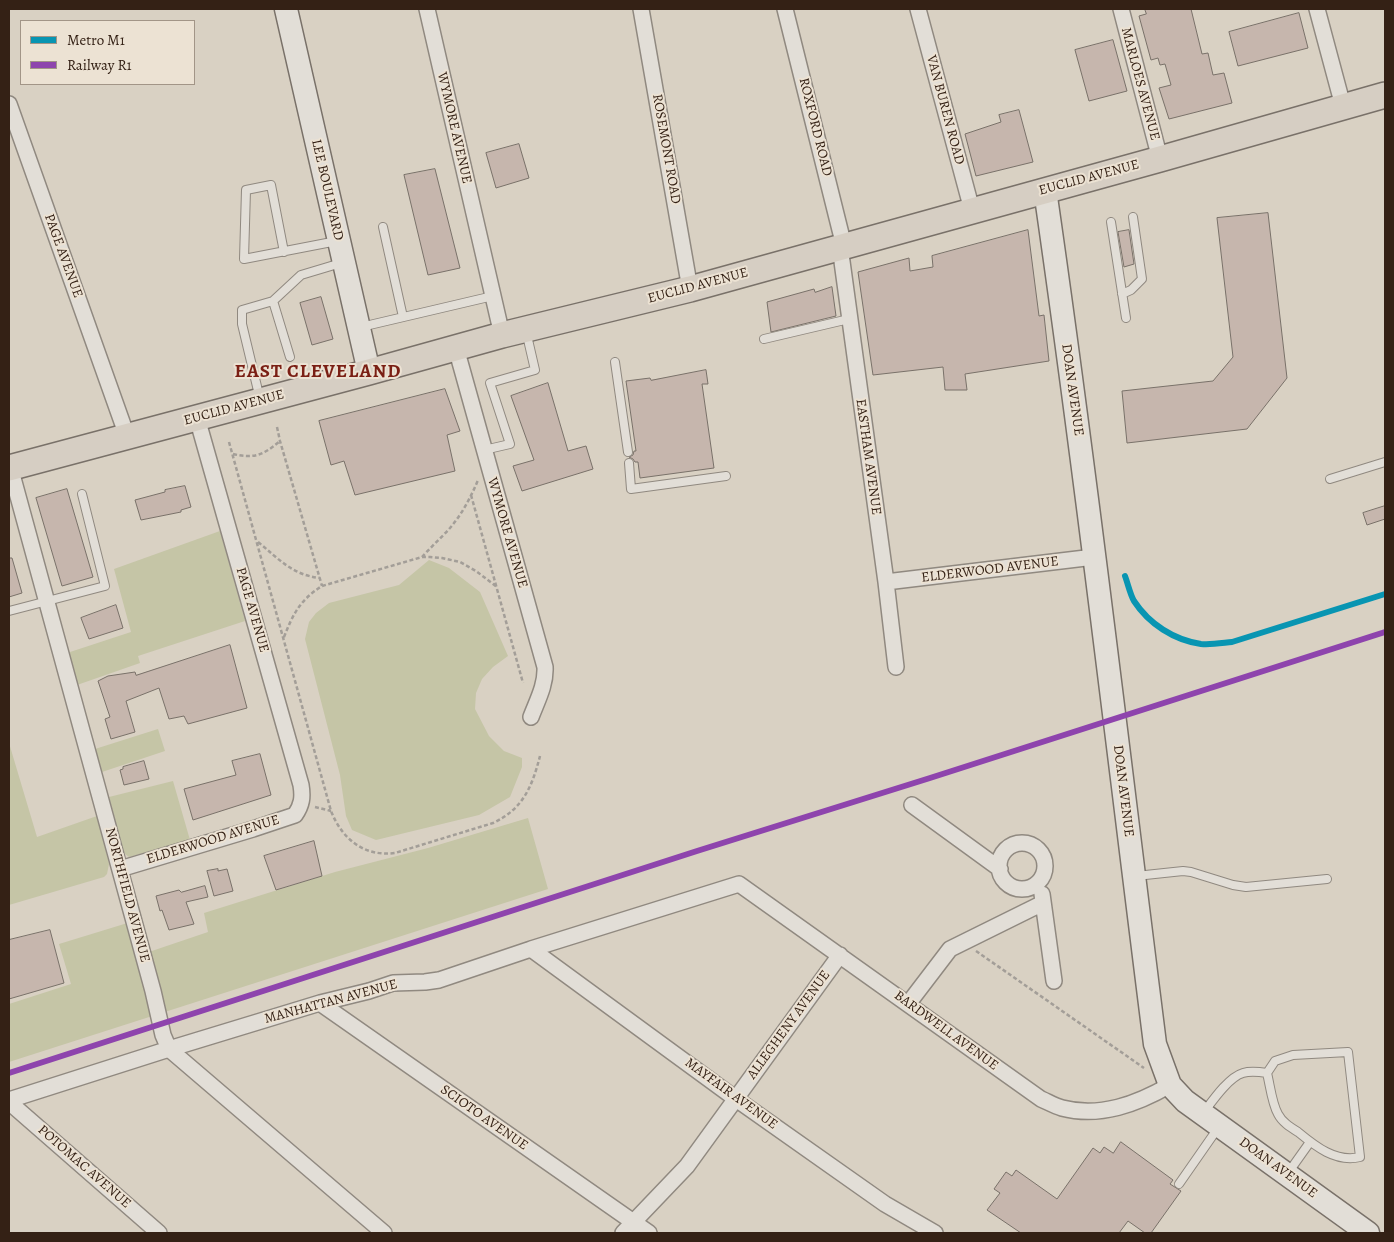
<!DOCTYPE html>
<html>
<head>
<meta charset="utf-8">
<style>
	body { margin:0 }
	#map { position:relative; width:1394px; height:1242px; overflow:hidden; background:#d9d1c3; font-family:Alegreya,serif }
	canvas { display:block }
	.frame { position:absolute; inset:0; border:10px solid #342115; pointer-events:none }
	.legend { position:absolute; left:20px; top:20px; width:175px; height:65px; box-sizing:border-box; background:#ece2d3; border:1px solid #a29587; margin:0; padding:6px 9px; list-style:none; font-size:15px; color:#342115 }
	.legend li { display:flex; align-items:center; gap:10px; height:25px }
	.legend b { width:25px; border:1px solid #a29587 }
</style>
</head>
<body>
<div id="map">
<canvas width="1394" height="1242"></canvas>
<div class="frame"></div>
<ul class="legend">
<li><b style="height:6px;background:#0895b2"></b>Metro M1</li>
<li><b style="height:6px;background:#8e44ad"></b>Railway R1</li>
</ul>
</div>
<script>
const g = document.querySelector('canvas').getContext('2d');
g.lineJoin = 'round';
function fillPath(path, color) {
  g.fillStyle = color;
  g.fill(path, 'evenodd');
}
function trace(path, color, width, dash) {
  g.strokeStyle = color;
  g.lineWidth = width;
  g.lineCap = dash ? 'butt' : 'round';
  g.setLineDash(dash || []);
  g.stroke(path);
}
function label(font, color, halo, rows, align = 'center') {
  g.font = font + ' Alegreya,serif';
  g.lineWidth = 4;
  g.setLineDash([]);
  g.textBaseline = 'middle';
  g.strokeStyle = halo;
  g.fillStyle = color;
  for (const [text, x, y, turn = 0] of rows) {
    g.save();
    g.translate(x, y);
    g.rotate((+turn || 0) * Math.PI / 180);
    g.textAlign = isNaN(turn) ? turn : align;
    if (halo) g.strokeText(text, 0, 0);
    g.fillText(text, 0, 0);
    g.restore();
  }
}
fillPath(new Path2D(`
	M220 531 245 621 138 656 140 663 77 685 67 653 131 632 114 569Z
	M429 560 449 568 480 592 508 656 493 667 482 679 476 693 475 709 489 736 504 751 522 758V767L510 797 479 815 376 840 352 830 346 816 340 775 305 639 309 622 316 613 329 603 399 585Z
	M158 729 165 751 102 772 95 749Z
	M9 743 37 837 97 816 109 864 107 874 104 877 9 905Z
	M173 781 190 840 129 857 125 854 123 849 109 797Z
	M528 818 548 889 9 1062V1004L71 984 59 944 134 921 143 954 208 932 204 913 335 872 428 848Z`), '#c5c5a6');
const building = new Path2D(`
	M1145 9H1191L1202 54 1208 53 1213 75 1224 73 1232 103 1169 119 1159 88 1171 85 1165 64 1160 65 1158 58 1151 60 1139 16 1146 14Z
	M1299 13 1308 48 1238 66 1229 32Z
	M1113 40 1127 91 1089 101 1075 50Z
	M1019 110 1033 162 976 176 965 134 1001 122 999 115Z
	M519 144 529 178 496 188 486 153Z
	M435 169 460 268 428 275 404 175Z
	M1268 213 1287 378 1247 429 1127 443 1122 391 1213 381 1233 357 1217 218Z
	M1028 230 1039 316 1044 315 1049 361 965 374 967 390H945L943 367 873 375 858 272 909 258 910 271 933 267 932 256Z
	M1129 230 1134 264 1124 267 1118 232Z
	M832 287 836 316 771 332 767 302 814 289 815 292Z
	M321 297 333 339 312 345 300 303Z
	M706 370 708 384H702L714 468 640 478 638 462H635L633 459 629 457 633 455 634 451H636L626 381 650 378 651 380Z
	M548 383 568 451 586 446 593 469 522 491 513 466 534 460 511 396Z
	M445 389 460 431 447 435 455 471 355 495 344 461 331 465 319 421Z
	M185 486 191 507 181 510V512L141 520 135 500 165 492V490Z
	M67 489 93 577 62 586 36 498Z
	M1385 506V519L1367 525 1363 513Z
	M9 558H12L22 593 9 597Z
	M116 605 123 628 89 639 81 618Z
	M230 645 247 708 188 724 184 716 169 719 159 688 126 701 135 732 111 739 105 719 110 717 98 681 108 676 135 672 136 675Z
	M260 754 271 795 193 820 184 789 236 775 232 761Z
	M144 761 149 779 124 785 120 770 123 769V767Z
	M314 841 322 876 276 890 264 856Z
	M218 869V871L227 869 233 891 214 896 207 871Z
	M205 886 208 897 186 902 194 924 169 930 162 910 160 911 156 896 179 890 181 892Z
	M50 930 64 983 9 999V940Z
	M1121 1142 1173 1180 1170 1184 1181 1191 1151 1233H1145L1128 1221 1119 1233H1021L987 1210 1000 1193 994 1189 1006 1172 1012 1176 1016 1170 1057 1199 1093 1148 1100 1153 1104 1147 1113 1153Z`);
fillPath(building, '#c6b6ad');
trace(building, '#797169', 1);
const lane = new Path2D(`
	M1111 222 1126 318
	M383 227 403 317
	M284 252 271 185 246 190 244 259 337 241
	M1122 294 1131 290 1142 279 1133 217
	M273 301 290 357
	M361 327 493 296
	M764 339 849 319
	M615 362 628 452
	M260 399 242 324V310L273 301 301 275 341 263
	M484 450 510 444 490 383 535 370 526 331
	M629 463 631 489 726 476
	M1330 479 1385 462
	M9 611 105 586 82 494
	M1136 876 1183 871 1191 872 1233 885 1246 887 1327 879
	M1348 1052 1360 1157C1336 1163 1315 1146 1298 1132 1290 1127 1282 1122 1278 1114 1272 1104 1270 1085 1267 1073L1275 1061 1293 1055Z
	M1204 1112C1213 1100 1229 1077 1243 1073 1250 1071 1260 1072 1267 1073
	M1288 1173 1310 1142
	M1179 1184 1218 1128`);
const street = new Path2D(`
	M427 9 502 335
	M641 9 690 289
	M785 9 844 246
	M918 9 972 210
	M1121 9 1160 159
	M1317 9 1343 106
	M9 104 127 436
	M840 247 886 582 896 667
	M456 348 545 667C546 685 537 701 531 717
	M10 467 153 991 163 1035 169 1049 384 1233
	M886 582 1094 557
	M912 805 1000 869
	M999 866a23 23 0 1 1 46 0a23 23 0 1 1-46 0Z
	M120 869 253 829 295 815C302 805 303 797 301 785L197 418
	M1042 894 1054 981
	M531 949 736 1099 885 1204 935 1233
	M320 1003 649 1233
	M908 1004 950 949 1043 903
	M9 1100 169 1049 320 1003 369 991 393 983 425 982 439 980 531 949 739 884 1041 1099C1048 1102 1055 1106 1062 1108 1100 1118 1137 1104 1170 1085
	M9 1102 159 1233
	M623 1233 687 1166 840 955`);
const secondary = new Path2D(`
	M286 9 369 372
	M1045 190C1086 474 1119 759 1155 1044L1170 1085 1185 1101 1368 1233`);
const primary = new Path2D(`
	M9 468 369 372 502 335 690 289 1160 159 1385 95`);
trace(lane, '#908980', 10);
trace(street, '#908980', 18);
trace(secondary, '#797169', 25);
trace(primary, '#797169', 28);
trace(new Path2D(`
	M277 427 280 441 322 586
	M229 442 331 811C342 839 364 857 395 853L493 823C523 809 532 787 540 756
	M233 454C254 459 263 455 279 442
	M471 495 523 683
	M258 542C279 559 292 575 320 578
	M422 557C431 547 441 538 450 528 462 514 471 497 478 480
	M284 637C293 614 300 600 322 586L422 557H430L442 558 460 562 476 571 497 587
	M315 807 331 811
	M976 951 1144 1068`), '#a39e98', 2.5, [4, 2.5]);
trace(lane, '#e2ded7', 8);
trace(street, '#e2ded7', 15);
trace(secondary, '#e2ded7', 22);
trace(primary, '#d6cec3', 25);
trace(new Path2D(`
	M9 1073 697 851 930 778 1385 632`), '#8e44ad', 6);
trace(new Path2D(`
	M1125 576C1128 584 1130 594 1134 601 1149 624 1174 640 1201 644 1211 645 1222 643 1232 642L1385 594`), '#0895b2', 6);
label('14px', '#342115', '#ece2d3', [
	["MARLOES AVENUE",1140,84,75],
	["VAN BUREN ROAD",945,110,75],
	["ROXFORD ROAD",815,127,76],
	["WYMORE AVENUE",454,128,77],
	["ROSEMONT ROAD",666,149,80],
	["EUCLID AVENUE",1089,178,-15],
	["LEE BOULEVARD",327,190,77],
	["PAGE AVENUE",63,256,70],
	["EUCLID AVENUE",698,286,-15],
	["DOAN AVENUE",1072,390,82],
	["EUCLID AVENUE",234,408,-15],
	["EASTHAM AVENUE",868,457,82],
	["WYMORE AVENUE",507,533,74],
	["ELDERWOOD AVENUE",990,570,-7],
	["PAGE AVENUE",252,610,74],
	["DOAN AVENUE",1123,791,83],
	["ELDERWOOD AVENUE",213,840,-17],
	["NORTHFIELD AVENUE",127,895,75],
	["MANHATTAN AVENUE",331,1002,-15],
	["ALLEGHENY AVENUE",789,1025,-54],
	["BARDWELL AVENUE",946,1031,36],
	["MAYFAIR AVENUE",731,1094,36],
	["SCIOTO AVENUE",484,1118,35],
	["POTOMAC AVENUE",84,1167,41],
	["DOAN AVENUE",1278,1168,36]
]);
g.letterSpacing = '1px';
label('bold 19px', '#7a1f14', '#ece2d3', [
	["EAST CLEVELAND",318,372]
]);
g.letterSpacing = '0px';
</script>
</body>
</html>
